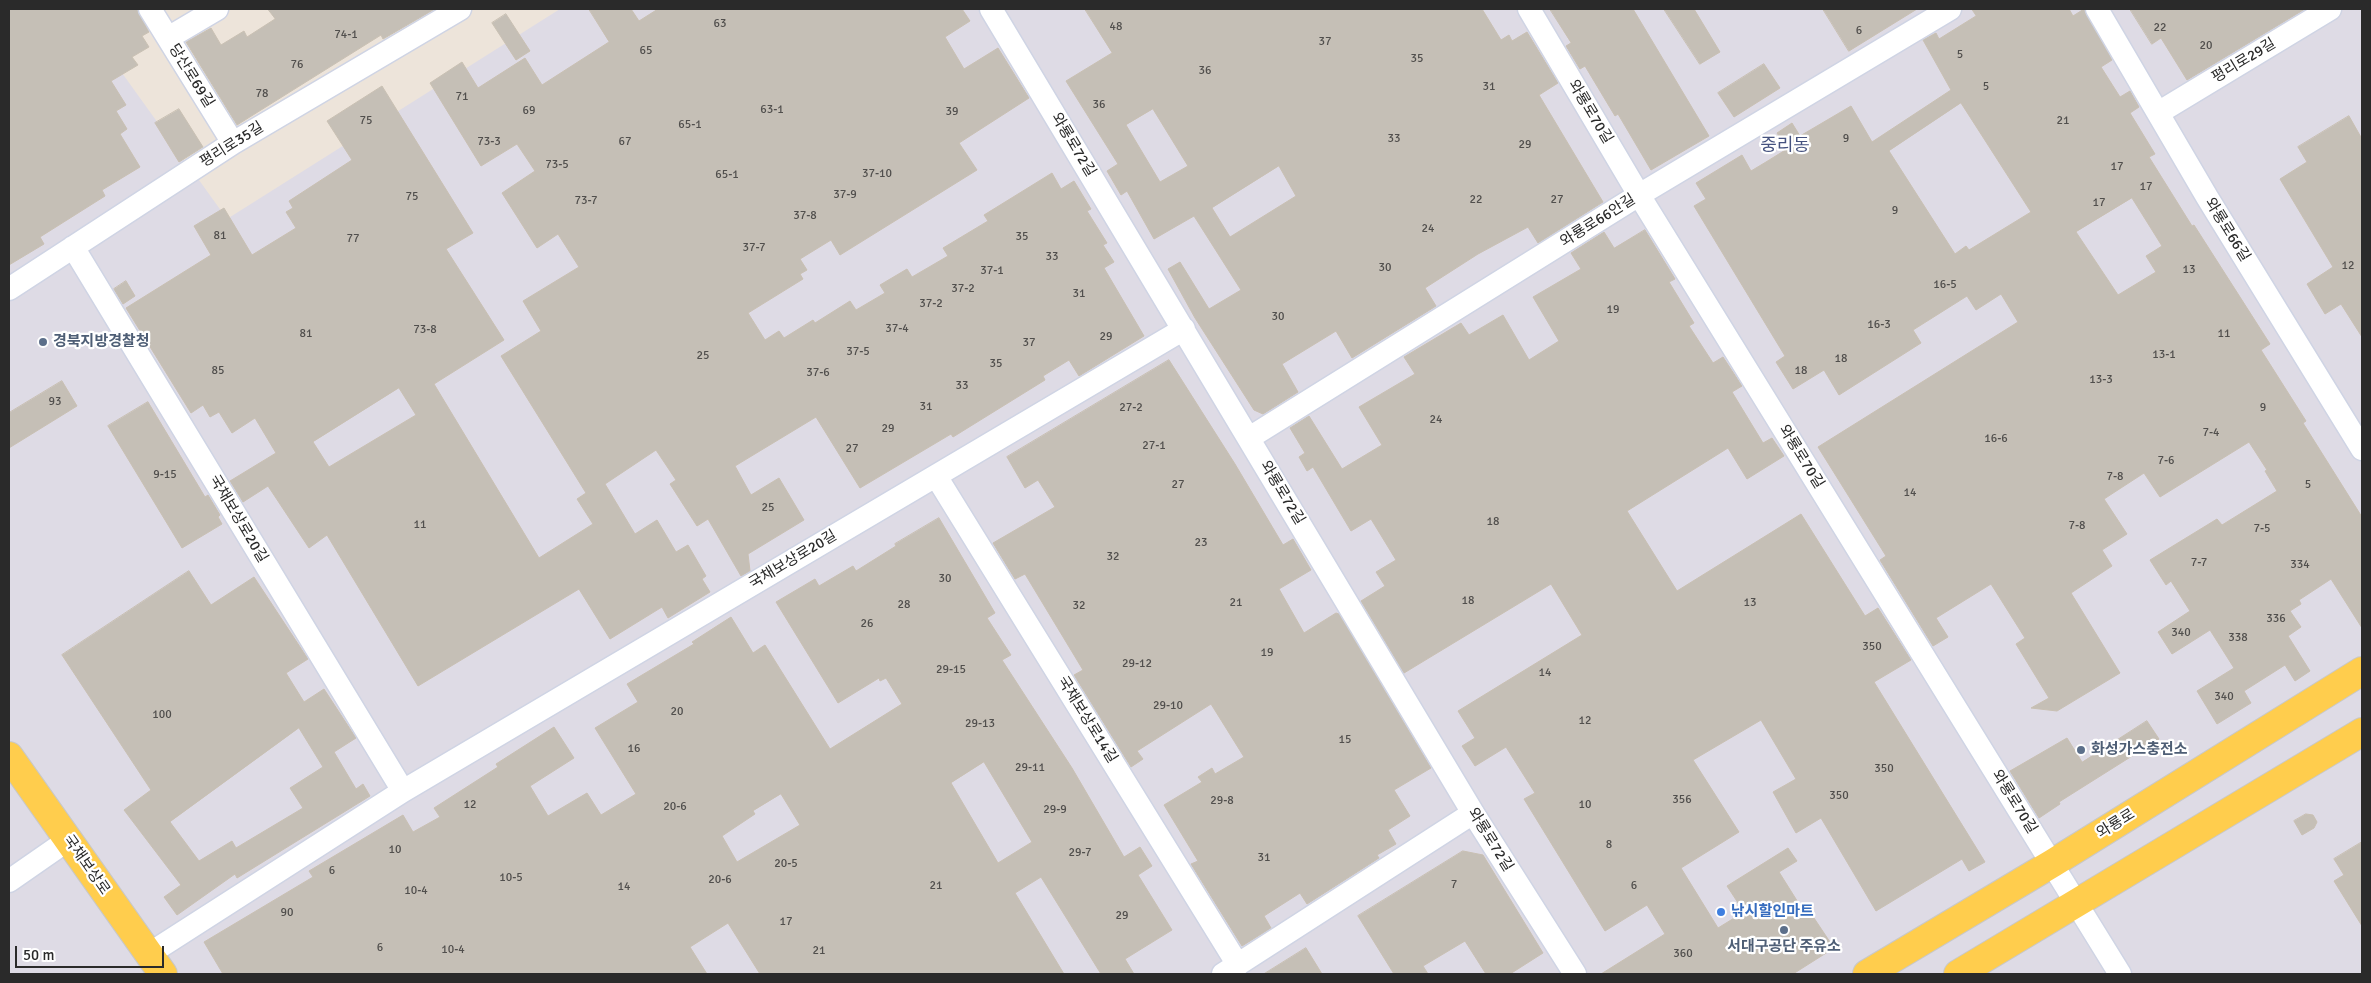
<!DOCTYPE html>
<html>
<head>
<meta charset="utf-8">
<style>
	body { margin:0 }
	#map { position:relative; width:2371px; height:983px; overflow:hidden; background:#ede4da; font-family:Signika,sans-serif }
	canvas { display:block }
	.frame { position:absolute; inset:0; border:10px solid #2a2a2a; pointer-events:none }
	.scale { position:absolute; left:15px; top:946px; width:149px; height:22px; box-sizing:border-box; border:2px solid #2a2a2a; border-top:0; padding-left:6px; font-size:15px; line-height:18px; white-space:nowrap; color:#2a2a2a; -webkit-text-stroke:4px #fff; paint-order:stroke }
</style>
</head>
<body>
<div id="map">
<canvas width="2371" height="983"></canvas>
<div class="frame"></div>
<div class="scale">50 m</div>
</div>
<script>
const g = document.querySelector('canvas').getContext('2d');
g.lineJoin = 'round';
function fillPath(path, color) {
  g.fillStyle = color;
  g.fill(path, 'evenodd');
}
function trace(path, color, width, dash) {
  g.strokeStyle = color;
  g.lineWidth = width;
  g.lineCap = dash ? 'butt' : 'round';
  g.setLineDash(dash || []);
  g.stroke(path);
}
function label(font, color, halo, rows, align = 'center') {
  g.font = font + ' Signika,"Noto Sans KR",sans-serif';
  g.lineWidth = 4.5;
  g.setLineDash([]);
  g.textBaseline = 'middle';
  g.strokeStyle = halo;
  g.fillStyle = color;
  for (const [text, x, y, turn = 0] of rows) {
    g.save();
    g.translate(x, y);
    g.rotate((+turn || 0) * Math.PI / 180);
    g.textAlign = isNaN(turn) ? turn : align;
    if (halo) g.strokeText(text, 0, 0);
    g.fillText(text, 0, 0);
    g.restore();
  }
}
fillPath(new Path2D(`
	M9 9H76L227 219 560 9H2362V974H9Z`), '#dedbe5');
const building = new Path2D(`
	M9 9H137L149 32 142 36 149 47 132 57 138 65 111 81 126 105 116 111 127 129 120 134 140 167 102 190 105 196 40 237 44 244 9 265Z
	M268 9H435L383 39 381 35 237 125 186 42 211 28 221 45 244 31 247 37 275 19Z
	M589 9H631L639 21 658 9H962L970 21 945 37 964 69 998 48 1029 98 959 143 977 170 840 255 831 240 800 259 807 270 800 274 803 279 748 313 765 340 779 331 784 338 813 320 815 323 850 301 856 310 885 293 880 285 907 269 912 277 948 256 943 248 988 221 984 215 1052 173 1061 189 1074 181 1091 209 1087 211 1107 243 1103 245 1114 262 1104 268 1144 336 1079 376 1069 360 1043 376 1045 380 953 437 951 434 860 488 816 417 735 466 751 495 779 478 804 520 748 554 750 571 741 576 708 519 697 526 670 484 676 480 656 450 605 484 635 534 657 520 676 552 688 545 706 576 702 579 710 592 668 618 662 607 610 639 579 589 418 686 327 535 309 548 268 486 243 502 230 481 276 453 255 418 232 433 219 412 210 417 203 405 191 413 126 308 211 255 194 226 224 208 252 255 296 228 286 212 293 208 289 201 352 160 327 121 382 86 473 233 446 249 504 340 434 384 539 558 593 524 577 499 586 493 501 356 541 331 523 301 579 267 558 234 537 248 502 193 535 171 517 144 481 166 430 83 462 62 478 88 525 58 542 85 609 42ZM399 388 416 415 329 467 313 442Z
	M1085 9H1482L1501 40 1509 35 1512 41 1527 32 1558 83 1539 95 1603 202 1538 243 1528 227 1478 254 1425 288 1436 306 1352 358 1336 331 1282 364 1298 392 1263 414 1254 410 1195 318 1168 269 1180 262 1209 309 1241 290 1194 216 1154 239 1127 191 1121 195 1107 171 1118 164 1066 81 1112 53ZM1153 109 1188 166 1160 182 1126 125ZM1279 166 1296 196 1230 237 1212 208Z
	M1550 9H1633L1709 136 1651 170 1618 114 1615 116 1585 66 1580 69 1566 46 1571 43Z
	M1664 9H1694L1720 52 1700 64Z
	M1823 9H1917L1849 51Z
	M1972 9H2069L2073 16 2084 9 2112 60 2101 67 2120 97 2130 91 2139 107 2130 113 2155 154 2149 157 2192 226 2194 225 2270 344 2261 350 2306 421 2303 423 2362 517V628L2331 579 2299 600 2301 604 2290 611 2301 627 2288 636 2310 671 2295 681 2285 665 2244 691 2251 703 2217 724 2197 691 2234 668 2210 630 2172 654 2158 632 2190 611 2171 581 2166 585 2150 560 2217 519 2222 525 2277 491 2265 471 2267 470 2249 442 2160 497 2144 473 2104 499 2127 534 2102 550 2112 566 2071 593 2120 673 2057 711 2031 708 2049 698 2016 644 2025 638 1991 584 1936 618 1948 637 1933 646 1880 560 1886 556 1818 447 2018 322 2001 294 1976 310 1967 296 1913 330 1921 343 1839 395 1824 370 1793 389 1776 362 1785 356 1694 206 1706 199 1696 183 1742 155 1751 171 1766 162 1787 149 1777 133 1792 123 1800 136 1851 106 1872 142 1951 90 1923 40 1936 33 1939 39 1976 16ZM1961 103 2031 212 1969 250 1966 246 1955 254 1889 151ZM2132 198 2162 246 2146 256 2156 272 2118 295 2076 232Z
	M2130 9H2305L2187 80 2161 38 2152 44Z
	M506 14 530 51 516 60 492 23Z
	M1764 64 1780 88 1734 117 1718 93Z
	M179 109 203 147 179 162 155 123Z
	M2349 116 2362 139V337L2341 304 2325 314 2307 284 2333 267 2280 179 2307 162 2298 147Z
	M1645 230 1675 279 1669 282 1694 323 1689 326 1713 363 1723 357 1742 386 1732 392 1763 443 1772 438 1784 456 1747 479 1728 448 1627 511 1677 591 1801 514 1865 616 1878 608 1911 660 1874 682 1985 862 1969 871 1962 859 1876 911 1821 818 1796 833 1773 792 1796 779 1761 720 1693 760 1739 832 1681 868 1718 928 1744 912 1727 886 1788 848 1797 861 1779 872 1806 915 1810 912 1834 948 1793 974H1601L1665 934 1647 905 1605 931 1524 799 1535 793 1506 747 1475 766 1462 746 1475 738 1458 711 1582 635 1551 584 1404 673 1361 601 1385 586 1376 572 1396 560 1371 519 1351 531 1313 467 1307 471 1299 457 1305 453 1290 428 1309 416 1342 469 1382 445 1359 407 1415 374 1404 357 1461 323 1469 335 1503 315 1529 360 1559 341 1533 297 1581 269 1571 253 1604 232 1614 248Z
	M126 281 135 296 123 304 114 289Z
	M1169 360 1235 464 1283 545 1293 539 1311 570 1279 589 1304 633 1336 613 1339 614 1431 768 1394 790 1410 816 1388 830 1396 844 1377 855 1379 858 1307 904 1300 893 1264 916 1271 928 1242 946 1191 864 1198 861 1164 805 1202 782 1198 777 1212 768 1215 774 1244 757 1211 704 1137 751 1143 759 1131 767 1074 675 1083 670 1025 574 1015 579 993 543 1055 507 1038 480 1025 488 1007 457Z
	M62 381 77 406 9 448V413Z
	M148 402 205 497 208 495 220 515 218 517 222 524 182 548 108 426Z
	M939 518 995 613 987 618 1011 655 1002 660 1072 768 1124 857 1140 847 1152 866 1138 875 1172 930 1125 959 1134 974H1101L1041 877 1015 893 1064 974H760L728 923 690 947 707 974H223L204 942 313 877 309 871 403 815 413 832 440 817 434 808 498 767 496 764 554 727 574 758 530 786 548 816 587 793 601 815 636 794 595 728 638 702 627 684 694 644 692 642 731 617 753 653 765 645 830 749 902 704 886 678 880 681 879 678 838 703 776 602 815 579 819 586 853 566 856 571 896 546 895 544ZM984 762 1032 842 998 863 951 783ZM781 794 800 825 737 862 722 836 755 814 753 811Z
	M189 571 211 605 254 577 308 659 286 673 304 702 324 689 356 738 334 752 356 789 363 784 370 796 237 878 235 874 177 915 164 897 181 885 124 810 151 790 62 655ZM299 728 323 767 290 788 303 808 236 848 232 841 199 861 170 822Z
	M2147 721 2159 739 2059 802 2060 804 2039 818 2010 771 2067 738 2082 762Z
	M2306 814 2313 815 2317 822 2314 828 2302 835 2294 821Z
	M2362 842V926L2334 881 2344 875 2334 859Z
	M1463 851 1483 855 1543 953 1510 974H1486L1465 941 1423 966 1428 974H1394L1358 916Z
	M1306 948 1322 974H1264Z`);
fillPath(building, '#c5bfb6');
trace(building, '#c9c0b3', 1);
const minor = new Path2D(`
	M150 9 233 143
	M991 9 1473 813 1575 974
	M1529 9 1639 195 2120 974
	M2097 9 2207 197 2362 449
	M168 38 217 9
	M2158 113 2330 9
	M73 247 403 791
	M9 289 233 143 460 9
	M1249 438 1639 195 1950 9
	M936 476 1238 965
	M9 881 68 840
	M149 954 403 791 1184 329
	M1223 974 1473 813`);
const major = new Path2D(`
	M9 756 163 974
	M1867 974 2053 863 2362 671
	M1958 974 2362 732`);
trace(minor, '#cfd4e4', 25);
trace(major, '#c8c8c8', 30);
trace(minor, '#fff', 22);
trace(major, '#ffcd4d', 28);
for (const [x, y, r, color] of [
	[43,342,5,"#5c6f8a"],
	[2081,750,5,"#5c6f8a"],
	[1721,912,5,"#3f7fe0"],
	[1784,930,5,"#5c6f8a"]
]) {
  const dot = new Path2D();
  dot.arc(x, y, r, 0, 2 * Math.PI);
  g.fillStyle = color;
  g.fill(dot);
  trace(dot, '#fff', 2);
}
label('12px', '#514f4d', null, [
	["63",720,24],
	["48",1116,27],
	["22",2160,28],
	["6",1859,31],
	["74-1",346,35],
	["37",1325,42],
	["20",2206,46],
	["65",646,51],
	["5",1960,55],
	["35",1417,59],
	["76",297,65],
	["36",1205,71],
	["31",1489,87],
	["5",1986,87],
	["78",262,94],
	["71",462,97],
	["36",1099,105],
	["63-1",772,110],
	["69",529,111],
	["39",952,112],
	["75",366,121],
	["21",2063,121],
	["65-1",690,125],
	["33",1394,139],
	["9",1846,139],
	["73-3",489,142],
	["67",625,142],
	["29",1525,145],
	["73-5",557,165],
	["17",2117,167],
	["37-10",877,174],
	["65-1",727,175],
	["17",2146,187],
	["37-9",845,195],
	["75",412,197],
	["22",1476,200],
	["27",1557,200],
	["73-7",586,201],
	["17",2099,203],
	["9",1895,211],
	["37-8",805,216],
	["24",1428,229],
	["81",220,236],
	["35",1022,237],
	["77",353,239],
	["37-7",754,248],
	["33",1052,257],
	["12",2348,266],
	["30",1385,268],
	["13",2189,270],
	["37-1",992,271],
	["16-5",1945,285],
	["37-2",963,289],
	["31",1079,294],
	["37-2",931,304],
	["19",1613,310],
	["30",1278,317],
	["16-3",1879,325],
	["37-4",897,329],
	["73-8",425,330],
	["81",306,334],
	["11",2224,334],
	["29",1106,337],
	["37",1029,343],
	["37-5",858,352],
	["13-1",2164,355],
	["25",703,356],
	["18",1841,359],
	["35",996,364],
	["85",218,371],
	["18",1801,371],
	["37-6",818,373],
	["13-3",2101,380],
	["33",962,386],
	["93",55,402],
	["31",926,407],
	["27-2",1131,408],
	["9",2263,408],
	["24",1436,420],
	["29",888,429],
	["7-4",2211,433],
	["16-6",1996,439],
	["27-1",1154,446],
	["27",852,449],
	["7-6",2166,461],
	["9-15",165,475],
	["7-8",2115,477],
	["27",1178,485],
	["5",2308,485],
	["14",1910,493],
	["25",768,508],
	["18",1493,522],
	["11",420,525],
	["7-8",2077,526],
	["7-5",2262,529],
	["23",1201,543],
	["32",1113,557],
	["7-7",2199,563],
	["334",2300,565],
	["30",945,579],
	["18",1468,601],
	["21",1236,603],
	["13",1750,603],
	["28",904,605],
	["32",1079,606],
	["336",2276,619],
	["26",867,624],
	["340",2181,633],
	["338",2238,638],
	["350",1872,647],
	["19",1267,653],
	["29-12",1137,664],
	["29-15",951,670],
	["14",1545,673],
	["340",2224,697],
	["29-10",1168,706],
	["20",677,712],
	["100",162,715],
	["12",1585,721],
	["29-13",980,724],
	["15",1345,740],
	["16",634,749],
	["29-11",1030,768],
	["350",1884,769],
	["350",1839,796],
	["356",1682,800],
	["29-8",1222,801],
	["12",470,805],
	["10",1585,805],
	["20-6",675,807],
	["29-9",1055,810],
	["8",1609,845],
	["10",395,850],
	["29-7",1080,853],
	["31",1264,858],
	["20-5",786,864],
	["6",332,871],
	["10-5",511,878],
	["20-6",720,880],
	["7",1454,885],
	["21",936,886],
	["6",1634,886],
	["14",624,887],
	["10-4",416,891],
	["90",287,913],
	["29",1122,916],
	["17",786,922],
	["6",380,948],
	["10-4",453,950],
	["21",819,951],
	["360",1683,954]
]);
label('15px', '#2a2a2a', '#fff', [
	["평리로29길",2244,61,-31],
	["당산로69길",191,76,58],
	["와룡로70길",1590,112,59],
	["평리로35길",232,145,-32],
	["와룡로72길",1073,145,59],
	["와룡로66안길",1598,221,-32],
	["와룡로66길",2227,230,58],
	["와룡로70길",1801,457,58],
	["와룡로72길",1282,493,59],
	["국채보상로20길",238,519,59],
	["국채보상로20길",793,560,-31],
	["국채보상로14길",1087,720,58],
	["와룡로70길",2014,802,58],
	["와룡로",2116,824,-32],
	["와룡로72길",1490,840,58],
	["국채보상로",86,865,55]
]);
label('bold 15px', '#4e5e75', '#fff', [
	["경북지방경찰청",53,342],
	["화성가스충전소",2091,750],
	["서대구공단 주유소",1784,947,"center"]
], 'left');
label('bold 15px', '#366cbe', '#fff', [
	["낚시할인마트",1731,912]
], 'left');
label('18px', '#45527f', '#fff', [
	["중리동",1785,146]
]);
</script>
</body>
</html>
